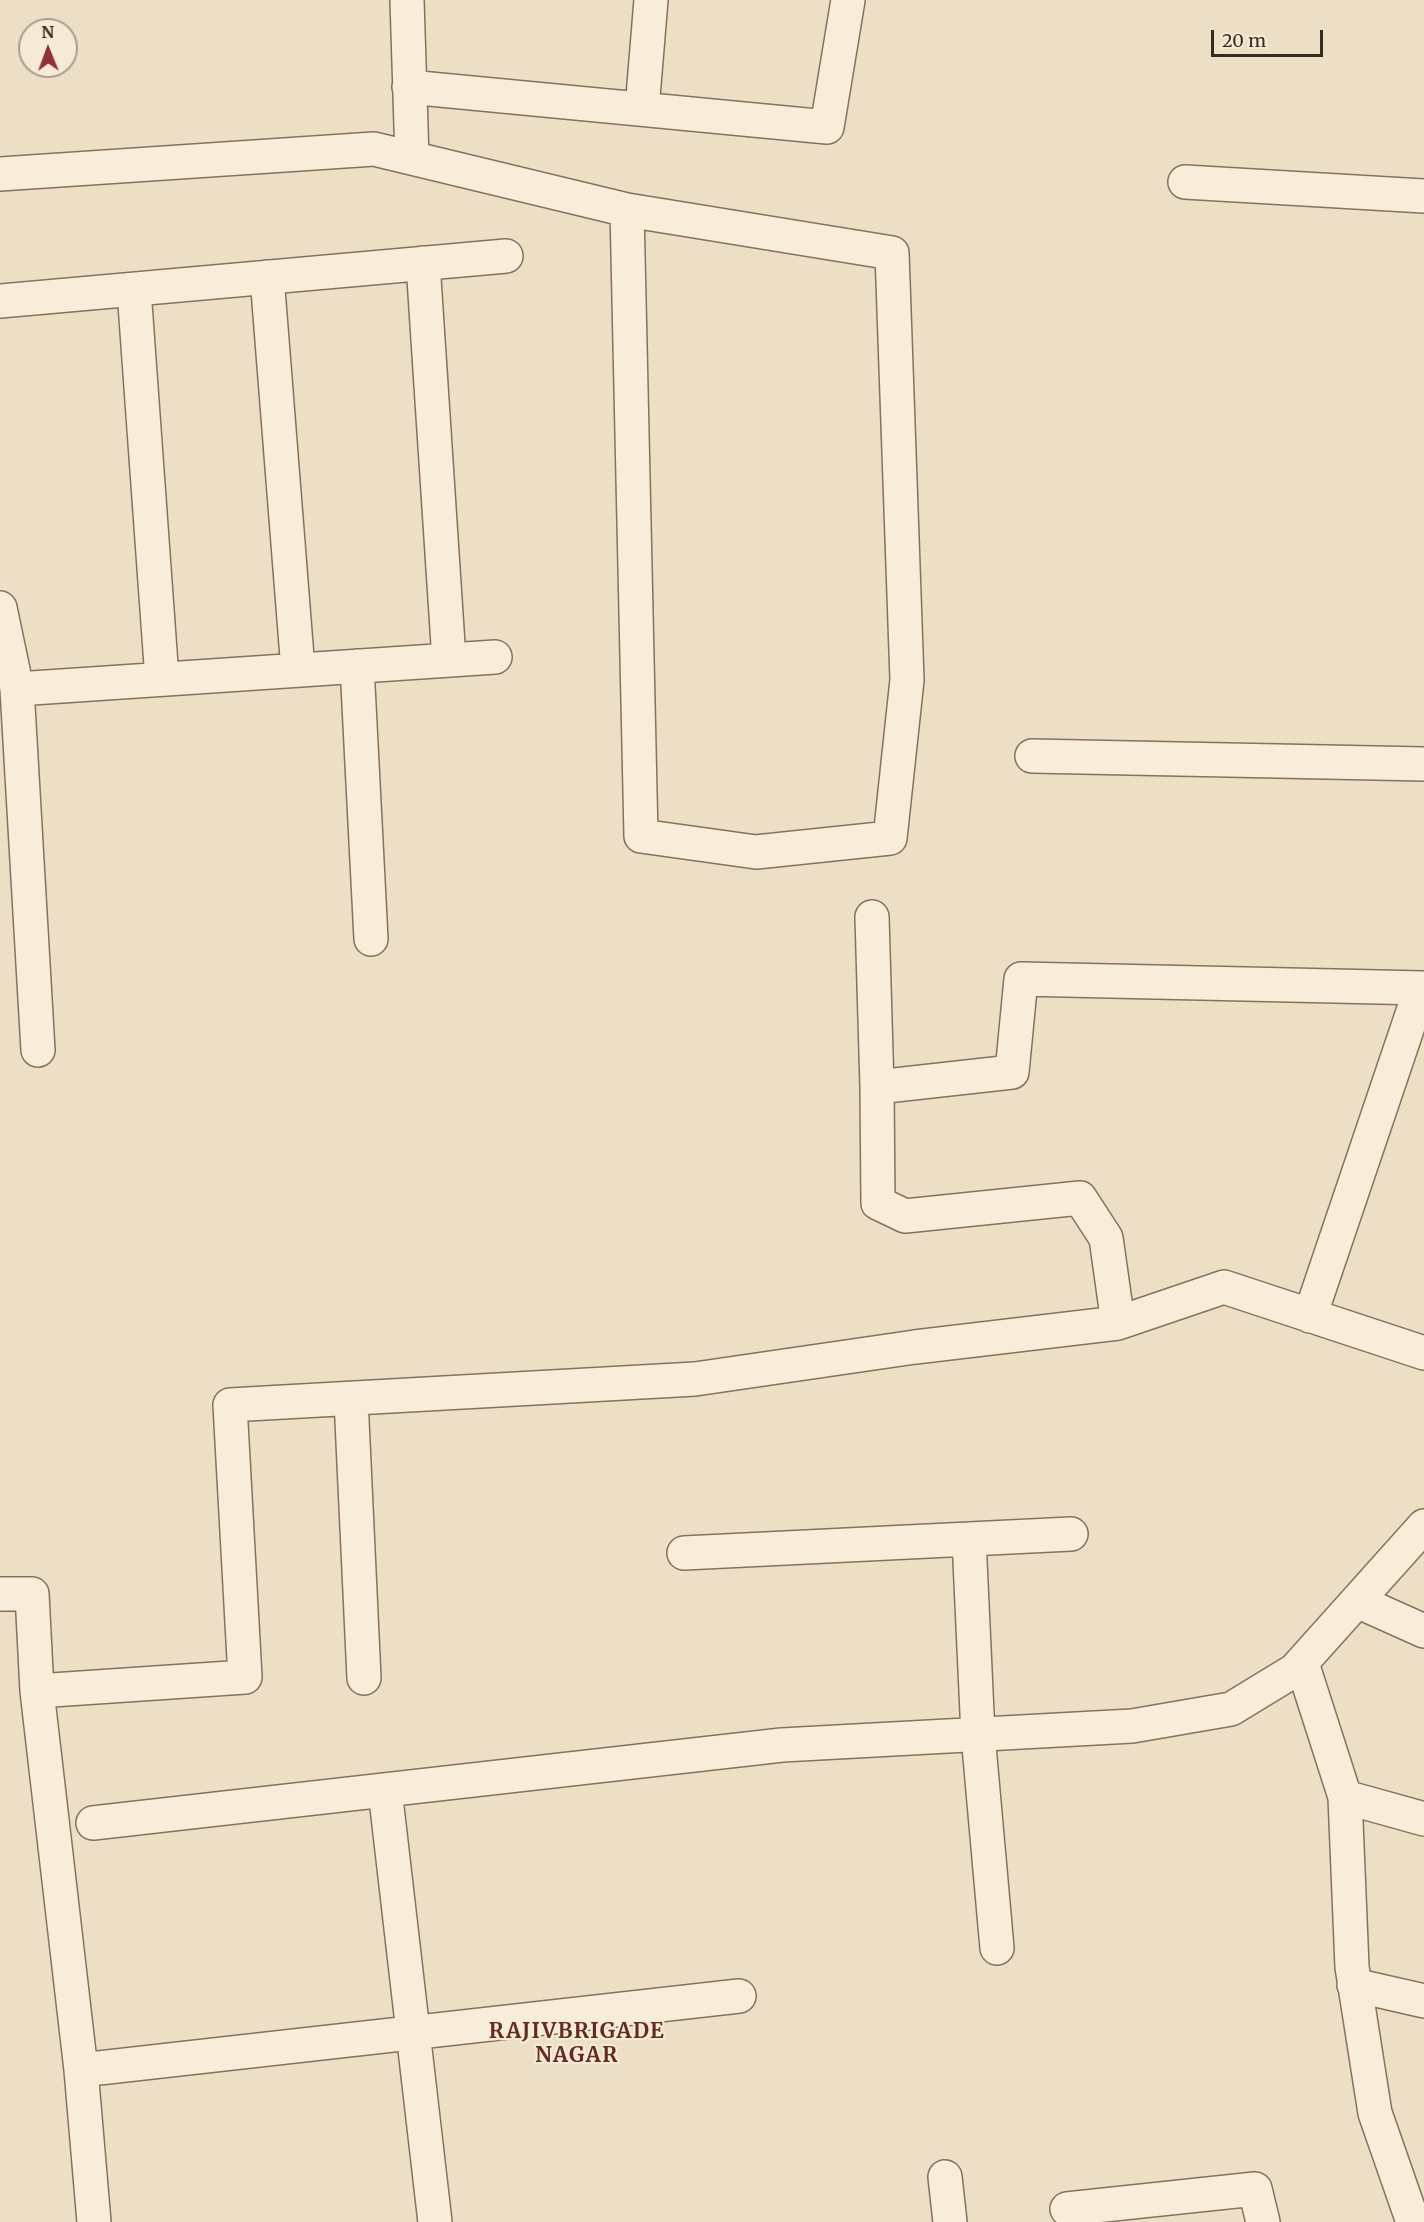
<!DOCTYPE html>
<html>
<head>
<meta charset="utf-8">
<style>
	body { margin:0 }
	#map { position:relative; width:1424px; height:2222px; overflow:hidden; background:#ecdfc6; font-family:Merriweather,serif }
	canvas { display:block }
	.north { position:absolute; left:18px; top:18px; width:60px; height:60px; box-sizing:border-box; background:#f4ead6; border:2px solid #a99d8d; border-radius:50%; rotate:359deg; font-size:16px; font-weight:700; line-height:24px; text-align:center; color:#382a20 }
	.north::after { content:''; display:block; margin:auto; width:21px; height:27px; background:#923036; clip-path:polygon(50% 0,100% 100%,50% 72%,0 100%) }
	.scale { position:absolute; left:1211px; top:30px; width:112px; height:27px; box-sizing:border-box; border:3px solid #382a20; border-top:0; padding-left:8px; font-size:18px; line-height:21px; white-space:nowrap; color:#382a20; -webkit-text-stroke:4px #f4ead6; paint-order:stroke }
</style>
</head>
<body>
<div id="map">
<canvas width="1424" height="2222"></canvas>
<div class="north">N</div>
<div class="scale">20 m</div>
</div>
<script>
const g = document.querySelector('canvas').getContext('2d');
g.lineJoin = 'round';
function trace(path, color, width, dash) {
  g.strokeStyle = color;
  g.lineWidth = width;
  g.lineCap = dash ? 'butt' : 'round';
  g.setLineDash(dash || []);
  g.stroke(path);
}
function label(font, color, halo, rows, align = 'center') {
  g.font = font + ' Merriweather,serif';
  g.lineWidth = 4.5;
  g.setLineDash([]);
  g.textBaseline = 'middle';
  g.strokeStyle = halo;
  g.fillStyle = color;
  for (const [text, x, y, turn = 0] of rows) {
    g.save();
    g.translate(x, y);
    g.rotate((+turn || 0) * Math.PI / 180);
    g.textAlign = isNaN(turn) ? turn : align;
    if (halo) g.strokeText(text, 0, 0);
    g.fillText(text, 0, 0);
    g.restore();
  }
}
const street = new Path2D(`
	M407 0 412 158
	M409 87 827 127 848 0
	M642 109 651 0
	M0 174 374 149 627 210 892 253 907 680 890 838 756 852 641 836 627 210
	M1185 182 1424 196
	M423 263 449 660
	M267 277 298 670
	M134 290 162 679
	M0 301 506 256
	M0 608 17 689 495 657
	M357 666 371 939
	M17 689 38 1050
	M1032 756 1424 764
	M872 917 877 1087
	M1310 1316 1421 988
	M1118 1323 1106 1238 1080 1198 905 1216 878 1203 877 1087 1012 1072 1021 979 1424 988
	M351 1399 364 1678
	M969 1539 978 1735 997 1948
	M684 1553 1071 1534
	M0 1594H32L37 1691 245 1677 230 1405 695 1379 915 1347 1118 1323 1224 1287 1424 1353
	M1357 1601 1424 1631
	M1302 1663 1345 1797 1352 1967 1375 2113 1413 2222
	M37 1691 81 2070 94 2222
	M385 1790 435 2222
	M1345 1797 1424 1819
	M93 1823 782 1745 1132 1726 1231 1709 1295 1670 1424 1526
	M1354 1985 1424 2001
	M81 2070 739 1996
	M945 2177 950 2222
	M1067 2209 1255 2189 1263 2222`);
trace(street, '#87715d', 36);
trace(street, '#f7edd9', 33);
g.letterSpacing = '1.5px';
label('bold 21px', '#622c22', '#f4ead6', [
	["RAJIVBRIGADE",577,2032],
	["NAGAR",577,2056]
]);
g.letterSpacing = '0px';
</script>
</body>
</html>
